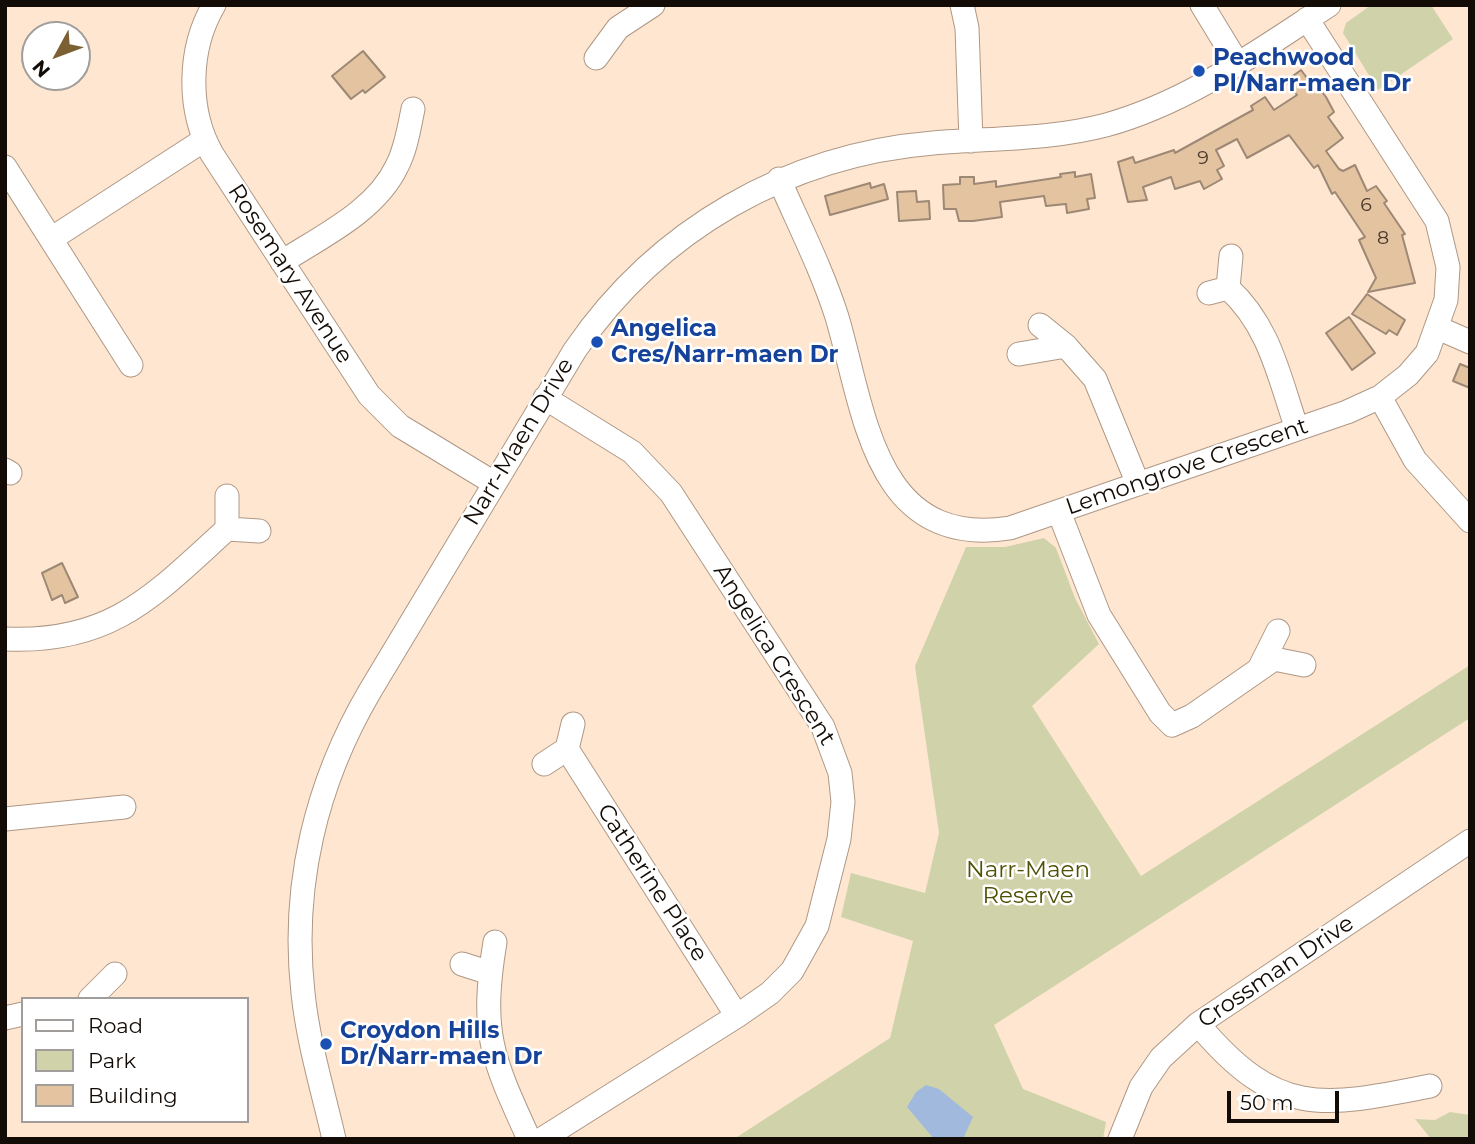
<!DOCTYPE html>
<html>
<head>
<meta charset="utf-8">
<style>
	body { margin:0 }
	#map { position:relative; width:1475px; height:1144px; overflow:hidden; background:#fee6d1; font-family:Montserrat,sans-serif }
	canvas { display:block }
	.frame { position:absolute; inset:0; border:7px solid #130b05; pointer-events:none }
	.legend { position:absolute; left:21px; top:997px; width:228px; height:126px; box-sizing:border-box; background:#fff; border:2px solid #a19d9b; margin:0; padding:9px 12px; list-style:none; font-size:21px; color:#130b05 }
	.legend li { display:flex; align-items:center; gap:14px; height:35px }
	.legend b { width:35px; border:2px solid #a19d9b }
	.north { position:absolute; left:21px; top:21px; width:70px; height:70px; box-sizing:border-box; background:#fff; border:2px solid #a19d9b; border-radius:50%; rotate:229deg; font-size:19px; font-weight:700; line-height:28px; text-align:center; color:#130b05 }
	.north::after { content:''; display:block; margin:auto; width:24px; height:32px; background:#7c5f32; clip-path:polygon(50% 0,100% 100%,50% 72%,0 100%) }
	.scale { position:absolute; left:1227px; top:1091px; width:112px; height:32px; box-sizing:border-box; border:4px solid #130b05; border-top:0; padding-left:9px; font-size:21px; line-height:24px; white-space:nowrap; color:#130b05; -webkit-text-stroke:5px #fff; paint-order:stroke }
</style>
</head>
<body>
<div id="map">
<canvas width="1475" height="1144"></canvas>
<div class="frame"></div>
<ul class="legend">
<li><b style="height:9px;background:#fff"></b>Road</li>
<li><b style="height:19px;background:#d0d3a9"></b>Park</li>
<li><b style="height:19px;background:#e4c3a1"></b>Building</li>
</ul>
<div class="north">N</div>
<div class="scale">50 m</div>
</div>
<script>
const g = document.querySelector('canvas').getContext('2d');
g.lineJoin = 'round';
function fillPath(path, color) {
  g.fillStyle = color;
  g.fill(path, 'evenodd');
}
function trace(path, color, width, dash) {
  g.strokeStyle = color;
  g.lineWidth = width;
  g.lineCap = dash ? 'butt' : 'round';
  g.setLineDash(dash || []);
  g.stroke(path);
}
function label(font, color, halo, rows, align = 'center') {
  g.font = font + ' Montserrat,sans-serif';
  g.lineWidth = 5;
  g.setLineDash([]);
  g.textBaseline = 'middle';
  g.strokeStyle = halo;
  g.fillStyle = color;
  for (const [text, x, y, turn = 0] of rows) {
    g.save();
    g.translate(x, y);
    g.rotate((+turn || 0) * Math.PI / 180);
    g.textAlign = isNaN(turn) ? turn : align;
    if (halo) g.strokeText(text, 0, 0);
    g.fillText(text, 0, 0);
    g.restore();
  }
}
fillPath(new Path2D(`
	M1371 5H1431L1453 39 1378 90 1343 33 1346 23Z
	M1044 538 1056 548 1075 598 1099 644 1032 706 1141 876 1470 665V718L994 1025 1023 1089 1106 1122 1103 1139H734L890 1038 913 941 841 917 851 873 925 893 939 833 915 666 966 547H1005Z
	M1450 1112 1470 1115V1139H1431L1415 1119 1435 1120Z`), '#d0d3a9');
fillPath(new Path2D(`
	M926 1085 939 1089 973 1117 963 1139H934L907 1107 916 1092Z`), '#a2b9de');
const building = new Path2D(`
	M363 51 385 77 365 93 363 90 351 99 332 76Z
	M1301 70 1316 90 1319 88 1326 97 1334 112 1328 117 1343 138 1326 151 1339 169 1343 171 1355 165 1367 191 1376 186 1387 201 1384 203 1405 234 1402 235 1415 283 1368 292 1376 278 1359 240 1365 237 1335 192 1332 194 1318 165 1314 168 1289 135 1247 158 1237 139 1216 150 1224 166 1217 170 1222 179 1204 189 1200 181 1175 189 1171 177 1143 187 1147 200 1128 202 1118 162 1133 157 1135 163 1174 150 1175 153 1253 110 1251 106 1265 97 1274 110 1297 95 1286 81Z
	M1075 172V177L1091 174 1095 198 1087 199 1089 209 1067 213 1066 204 1046 206 1044 196 1000 202 1002 217 973 221H959L956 209H944L943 185 960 184V177H974V184L996 181V187L1061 177 1060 174Z
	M870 183 871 188 884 184 888 199 830 215 825 196Z
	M916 191 917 202 929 201 930 219 899 221 897 192Z
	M1367 294 1405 320 1397 335 1389 330 1386 334 1352 314Z
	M1349 317 1375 353 1352 370 1326 333Z
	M1460 364 1470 368V388L1453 381Z
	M62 563 78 597 65 603 62 595 52 600 42 573Z`);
fillPath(building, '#e4c3a1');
trace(building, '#9c8874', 2);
const minor = new Path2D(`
	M214 5C188 49 187 110 212 154L369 395 400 426 494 483
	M962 5 967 28 971 141
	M1202 5 1238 64
	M596 58 618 28 653 5
	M5 167 131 365
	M779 179C799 225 822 270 837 317 865 412 874 549 1010 528L1347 412 1380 397 1408 375 1427 353 1446 300 1448 267 1437 221 1307 19
	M51 239 204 140
	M282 262C322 236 376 211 397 166 406 149 409 128 413 109
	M1228 288C1270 326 1279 377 1297 429
	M1209 293 1228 288 1231 256
	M1040 325 1066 346 1095 379 1138 484
	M1438 328 1470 342
	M1019 354 1066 346
	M1380 397 1415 460 1470 521
	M5 470 10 473
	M227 496V529L259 531
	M1059 512 1099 615 1160 713 1172 725 1192 716 1274 659 1304 665
	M5 639C112 644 154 595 227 529
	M1260 667 1278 631
	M567 749 737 1016
	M544 764 567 749 573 724
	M5 819 124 807
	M495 942C480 1033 492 1058 529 1139
	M462 964 490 973
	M90 999 115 974
	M5 1018 23 1014
	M1198 1024C1276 1117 1321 1108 1430 1086
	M334 1139C323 1091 308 1042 303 993 291 886 316 783 370 691L575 350C658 229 788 155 933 143 992 138 1049 140 1106 125 1189 102 1258 51 1329 5
	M542 1139 737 1016 770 993 792 971 817 926 839 839 843 802 840 773 823 727 671 493 632 452 545 398
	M1120 1139 1141 1087 1161 1058 1198 1024 1470 841`);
trace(minor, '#ae9885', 25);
trace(minor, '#fff', 23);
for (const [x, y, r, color] of [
	[1199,71,7,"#1a4fb4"],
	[597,342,7,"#1a4fb4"],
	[326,1044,7,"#1a4fb4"]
]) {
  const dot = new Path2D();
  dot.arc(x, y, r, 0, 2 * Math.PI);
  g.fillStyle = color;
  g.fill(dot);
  trace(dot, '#fff', 2.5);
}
label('19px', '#47392c', null, [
	["9",1203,158],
	["6",1366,205],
	["8",1383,238]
]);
label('bold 23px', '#164399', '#fff', [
	["Peachwood",1213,58],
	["Pl/Narr-maen Dr",1213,84],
	["Angelica",611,329],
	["Cres/Narr-maen Dr",611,355],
	["Croydon Hills",340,1031],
	["Dr/Narr-maen Dr",340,1057]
], 'left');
label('23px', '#130b05', '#fff', [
	["Rosemary Avenue",290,274,57],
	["Narr-Maen Drive",519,442,-59],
	["Lemongrove Crescent",1187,467,-19],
	["Angelica Crescent",774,655,58],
	["Catherine Place",652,883,57],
	["Crossman Drive",1276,972,-34]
]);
label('23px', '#4f5106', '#fff', [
	["Narr-Maen",1028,870],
	["Reserve",1028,896]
]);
</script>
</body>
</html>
